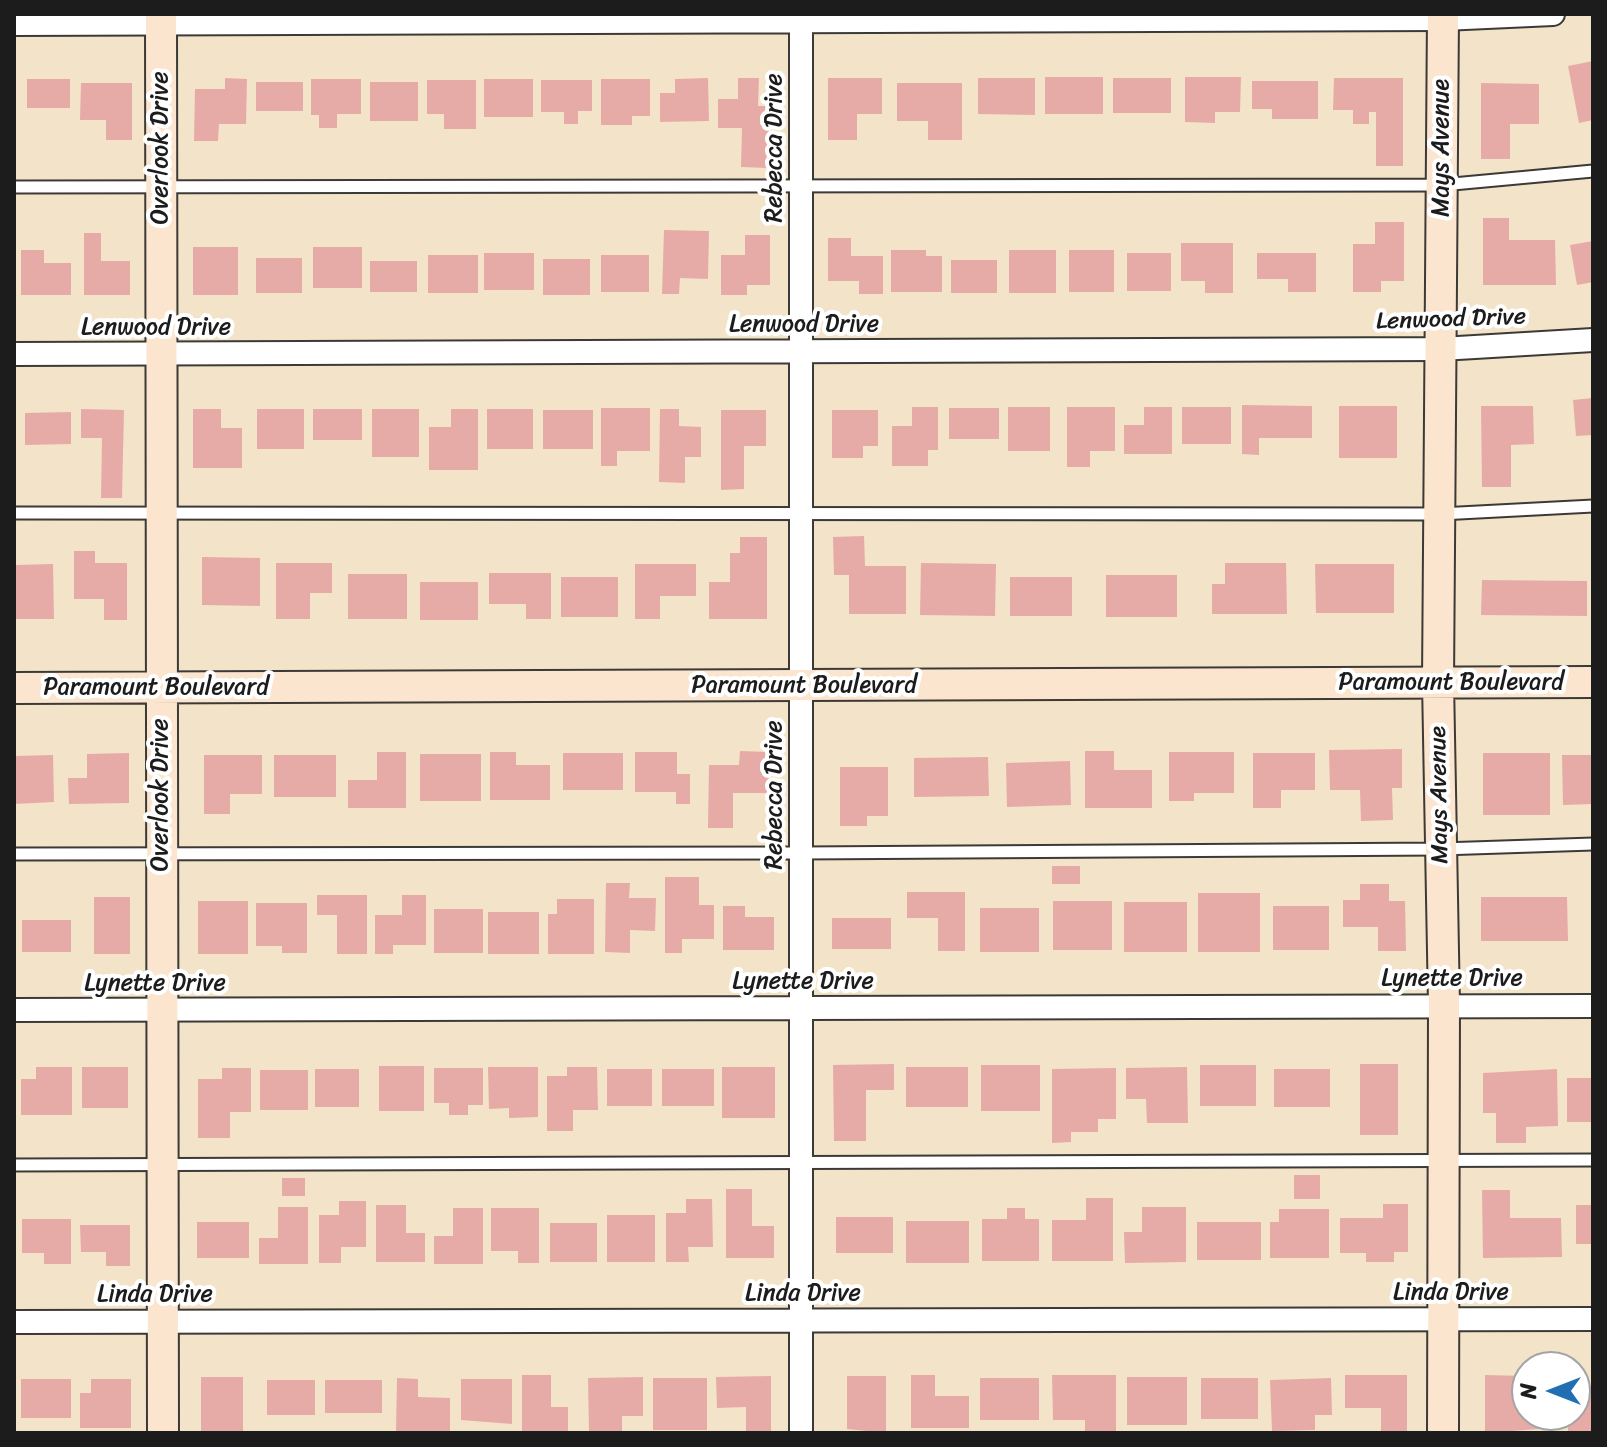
<!DOCTYPE html>
<html>
<head>
<meta charset="utf-8">
<style>
	body { margin:0 }
	#map { position:relative; width:1607px; height:1447px; overflow:hidden; background:#f3e3c8; font-family:Sriracha,sans-serif }
	canvas { display:block }
	.frame { position:absolute; inset:0; border:16px solid #1c1c1c; pointer-events:none }
	.north { position:absolute; left:1511px; top:1351px; width:80px; height:80px; box-sizing:border-box; background:#fff; border:2px solid #a4a4a4; border-radius:50%; rotate:270deg; font-size:22px; font-weight:700; line-height:32px; text-align:center; color:#1c1c1c }
	.north::after { content:''; display:block; margin:auto; width:28px; height:36px; background:#1f6fb2; clip-path:polygon(50% 0,100% 100%,50% 72%,0 100%) }
</style>
</head>
<body>
<div id="map">
<canvas width="1607" height="1447"></canvas>
<div class="frame"></div>
<div class="north">N</div>
</div>
<script>
const g = document.querySelector('canvas').getContext('2d');
g.lineJoin = 'round';
function fillPath(path, color) {
  g.fillStyle = color;
  g.fill(path, 'evenodd');
}
function trace(path, color, width, dash) {
  g.strokeStyle = color;
  g.lineWidth = width;
  g.lineCap = dash ? 'butt' : 'round';
  g.setLineDash(dash || []);
  g.stroke(path);
}
function label(font, color, halo, rows, align = 'center') {
  g.font = font + ' Sriracha,sans-serif';
  g.lineWidth = 8;
  g.setLineDash([]);
  g.textBaseline = 'middle';
  g.strokeStyle = halo;
  g.fillStyle = color;
  for (const [text, x, y, turn = 0] of rows) {
    g.save();
    g.translate(x, y);
    g.rotate((+turn || 0) * Math.PI / 180);
    g.textAlign = isNaN(turn) ? turn : align;
    if (halo) g.strokeText(text, 0, 0);
    g.fillText(text, 0, 0);
    g.restore();
  }
}
fillPath(new Path2D(`
	M1593 61V120L1579 123 1568 66Z
	M1045 77H1103V114H1045Z
	M1185 77H1241L1240 112H1215V123L1185 122Z
	M225 78 247 79 246 124H219L218 141H194L195 89H225Z
	M708 78 709 121 660 122V93H675V79Z
	M738 78H759L758 106H769L768 168 741 167 742 128H718V99H738Z
	M828 78H882V114H857V140H828Z
	M978 78H1035V115L978 114Z
	M1113 78H1171V113H1113Z
	M1334 78H1403V166H1376V112H1369V124H1353V110H1333Z
	M27 79H70V108H27Z
	M311 79H361V114H337V128H319V115H311Z
	M484 79H533V117H484Z
	M601 79H650V116H632V125H601Z
	M427 80H476V129H444V114H427Z
	M541 80H592V111H578V124H564V112H541Z
	M1252 81H1318V119H1272V109H1252Z
	M256 82H303V111H256Z
	M370 82H418V121H370Z
	M81 83H132V140H106V120H80Z
	M897 83H962V140H928V121H897Z
	M1481 83 1539 84V124H1510V159H1481Z
	M1483 218H1509V240H1555L1556 285H1483Z
	M1375 222H1404V281H1381V292H1353V244H1375Z
	M664 230 709 231 708 279 680 278 679 294H662Z
	M84 233H101V261H130V295H84Z
	M745 235H770V285H747V295H721V255H745Z
	M828 238H851V256H883V294H859V281H828Z
	M1593 241V282L1577 285 1570 245Z
	M1181 243H1233V293H1205V281H1181Z
	M193 247H238V295H193Z
	M313 247H362V288H313Z
	M21 250H44V263H71V295H21Z
	M891 250H926V256H942V292H891Z
	M1009 250H1056V293H1009Z
	M1069 250H1114V292H1069Z
	M484 253H534V290H484Z
	M1127 253H1171V291H1127Z
	M1257 253H1316V292H1288V279H1257Z
	M428 255H478V293H428Z
	M601 255H649V292H601Z
	M256 258H302V293H256Z
	M543 259H590V295H543Z
	M951 260H997V293H951Z
	M370 261H417V292H370Z
	M1593 398V435L1576 436 1573 400Z
	M1242 405 1312 406V438H1259V455L1242 454Z
	M1339 406H1397V458H1339Z
	M1481 406H1533L1534 444 1511 445V487H1482Z
	M912 407H938V450H928V466H892V426H912Z
	M1008 407H1050V451H1008Z
	M1067 407H1115V451H1090V467H1067Z
	M1144 407H1172V454H1124V425H1144Z
	M1182 407H1231V444H1182Z
	M601 408H650V451H617V466H601Z
	M949 408H999V439H949Z
	M81 409 124 410 122 498H101L102 438H81Z
	M193 409H221V428H242V468H193Z
	M257 409H304V449H257Z
	M313 409H362V440H313Z
	M372 409H419V457H372Z
	M451 409H478V470H429V427H451Z
	M487 409H533V449H487Z
	M660 409H679V426L701 427V457H685V483L659 482Z
	M543 410H593V449H543Z
	M721 410H766V446H744V489L721 490Z
	M832 410H878V446H863V458H832Z
	M71 412V444L25 445V413Z
	M864 536 865 566H906V614H849V575H834L833 537Z
	M740 537H767V619H709V582H730V553H740Z
	M74 551H95V563H127V620H104V599H74Z
	M202 557 260 558V606L202 605Z
	M276 563H332V593H310V619H276Z
	M921 563 996 564 995 616 920 615Z
	M1225 563H1286L1287 614H1212V584H1225Z
	M53 564 54 619H14V565Z
	M635 564H696V596H660V619H635Z
	M1315 564H1394V613H1316Z
	M489 573H551V619H526V604H489Z
	M348 574H407V619H348Z
	M1106 575H1177V617H1106Z
	M561 577H618V617H561Z
	M1010 577H1072V616H1010Z
	M1482 580 1587 581V616L1481 615Z
	M420 582H478V620H420Z
	M1402 749V788H1392L1393 820 1361 821 1360 790H1330L1329 750Z
	M740 751 769 752V793H733V828H708L709 765H739Z
	M1085 751H1114V770H1152V808H1085Z
	M377 752H406V808H348V780H377Z
	M490 752H516V765H550V800H490Z
	M635 752H677V774H690V804H676V792H635Z
	M1169 752H1234V793H1194V801H1169Z
	M129 753V803L69 804 68 778H87V754Z
	M563 753H623V790H563Z
	M1253 753H1315V790H1281V808H1253Z
	M1483 753H1550V815H1483Z
	M420 754H481V801H420Z
	M53 755 54 802 14 804V756Z
	M204 755H262V794H230V814H204Z
	M274 755H336V797H274Z
	M1562 755H1593V804L1563 805Z
	M988 757 989 796 914 797V758Z
	M1070 761 1071 805 1007 807 1006 763Z
	M840 767H888V816H867V826H840Z
	M1052 866H1080V884H1052Z
	M665 877H699V905H714V939H682V953H665Z
	M606 883H630L629 898H656L655 931 630 930V953L605 952Z
	M1360 884H1389V901H1405L1406 951H1378V927H1343V900H1360Z
	M907 892H965V951H938V918H907Z
	M1198 893H1260V952H1198Z
	M317 895H367V954H337V915H317Z
	M402 895H426V945H393V954H375V915H402Z
	M94 897H130V954H94Z
	M1481 897H1567L1568 941H1481Z
	M557 899H594V954H548V914H557Z
	M198 901H248V954H198Z
	M1053 901H1112V950H1053Z
	M1124 902H1187V952H1124Z
	M256 903H307V953H282V946H256Z
	M723 906H745V917H774V950H723Z
	M1273 906H1329V950H1273Z
	M980 908H1039V952H980Z
	M434 909H483V953H434Z
	M488 912H539V954H488Z
	M832 918H891V949H832Z
	M22 920H71V952H22Z
	M894 1064V1090H866V1141H834L833 1065Z
	M1360 1064H1398V1135H1360Z
	M981 1065H1040V1111H981Z
	M1200 1065H1256V1106H1200Z
	M379 1066H424V1111H379Z
	M36 1067H72V1115H21V1079H36Z
	M82 1067H128V1108H82Z
	M488 1067H538V1117L509 1118V1108L489 1109Z
	M567 1067H597L598 1110H573V1131H547V1076H567Z
	M722 1067H775V1118H722Z
	M906 1067H968V1107H906Z
	M1187 1067 1188 1123H1147L1146 1099H1126V1068Z
	M222 1068H251V1112H230V1138H198V1079H222Z
	M434 1068H483V1105H468V1115H449V1103H434Z
	M1116 1068V1119H1098V1132H1071V1142L1052 1143V1069Z
	M315 1069H359V1107H315Z
	M607 1069H652V1106H607Z
	M662 1069H714V1106H662Z
	M1274 1069H1330V1107H1274Z
	M1557 1069 1558 1126 1526 1127V1143H1496V1113H1483V1073Z
	M260 1070H308V1110H260Z
	M1567 1078H1593V1122H1567Z
	M1294 1175H1320V1199H1294Z
	M282 1178H305V1196H282Z
	M726 1189H752V1226H774V1258H726Z
	M1482 1190H1510V1218H1561L1562 1257 1483 1258Z
	M1086 1198H1113V1261H1052V1220H1086Z
	M686 1199H712L713 1247H688L689 1262H666V1213H686Z
	M339 1201H366V1247H341V1263H319V1215H339Z
	M1383 1204H1408V1252H1394V1262H1366V1253H1340V1218H1383Z
	M376 1205H406V1233H425V1262H376Z
	M1576 1205H1593V1244H1576Z
	M278 1207H308V1264H259V1238H278Z
	M1142 1207H1186V1262L1125 1263 1124 1232H1142Z
	M453 1208H483V1264H434V1236H453Z
	M491 1208H539V1263H518V1251H491Z
	M1007 1208H1025V1219H1039V1261H982V1219H1007Z
	M1279 1209H1329V1258H1270V1222H1279Z
	M607 1215H655V1262H607Z
	M836 1217H893V1253H836Z
	M22 1219H71V1264H44V1253H22Z
	M906 1221H969V1263H906Z
	M197 1222H249V1258H197Z
	M1197 1222H1261V1260H1197Z
	M550 1223H597V1262H550Z
	M80 1225H130V1266H106V1252H81Z
	M522 1375H551V1407H568V1433H522Z
	M911 1375H935V1396H969V1428H911Z
	M1052 1375H1116V1433H1085V1420H1053Z
	M1345 1375H1407V1433H1381V1408H1345Z
	M1485 1375 1527 1376V1415H1552V1428L1485 1433Z
	M771 1376V1433H746V1407L717 1408 716 1377Z
	M847 1376H886V1433L847 1429Z
	M201 1377H243V1433H201Z
	M643 1377V1416H622V1431L589 1432 588 1378Z
	M1127 1377H1187V1425H1127Z
	M397 1378 418 1379V1397L450 1398V1433L396 1432Z
	M653 1378H707V1430H653Z
	M980 1378H1039V1420H980Z
	M1201 1378H1258V1419H1201Z
	M1331 1378 1332 1415H1315V1430L1272 1431 1270 1380Z
	M21 1379H71V1418H21Z
	M91 1379H131V1428H80V1393H91Z
	M461 1379H512V1424L461 1420Z
	M267 1380H315V1415H267Z
	M325 1380H382V1413H325Z
	M1575 1386H1593V1431H1568V1415H1575Z`), '#e7aba7');
const lane = new Path2D(`
	M14 187 1442 185 1593 171
	M14 513 1440 514 1593 506
	M14 854 801 853 1441 849 1593 844
	M14 1165 1593 1160`);
const street = new Path2D(`
	M801 14V1433
	M14 24 1443 19 1553 14
	M14 354 1441 349 1593 340
	M14 1010 1593 1006
	M14 1322 1593 1319`);
const secondary = new Path2D(`
	M161 14 163 1433
	M1443 14 1438 682 1444 1005 1443 1433
	M14 688 1593 682`);
trace(lane, '#3c3a36', 15);
trace(street, '#3c3a36', 26);
trace(secondary, '#3c3a36', 34);
trace(lane, '#fff', 11);
trace(street, '#fff', 22);
trace(secondary, '#fbe5cf', 30);
label('24px', '#1c1c1c', '#fff', [
	["Overlook Drive",161,148,-90],
	["Rebecca Drive",775,148,-90],
	["Mays Avenue",1442,148,-90],
	["Lenwood Drive",1451,320,-2],
	["Lenwood Drive",804,325],
	["Lenwood Drive",156,328],
	["Paramount Boulevard",1451,683],
	["Paramount Boulevard",804,686],
	["Paramount Boulevard",156,688],
	["Overlook Drive",161,795,-90],
	["Rebecca Drive",775,795,-90],
	["Mays Avenue",1440,795,-91],
	["Lynette Drive",1452,979],
	["Lynette Drive",803,982],
	["Lynette Drive",155,984],
	["Linda Drive",1451,1293],
	["Linda Drive",803,1294],
	["Linda Drive",155,1295]
]);
</script>
</body>
</html>
